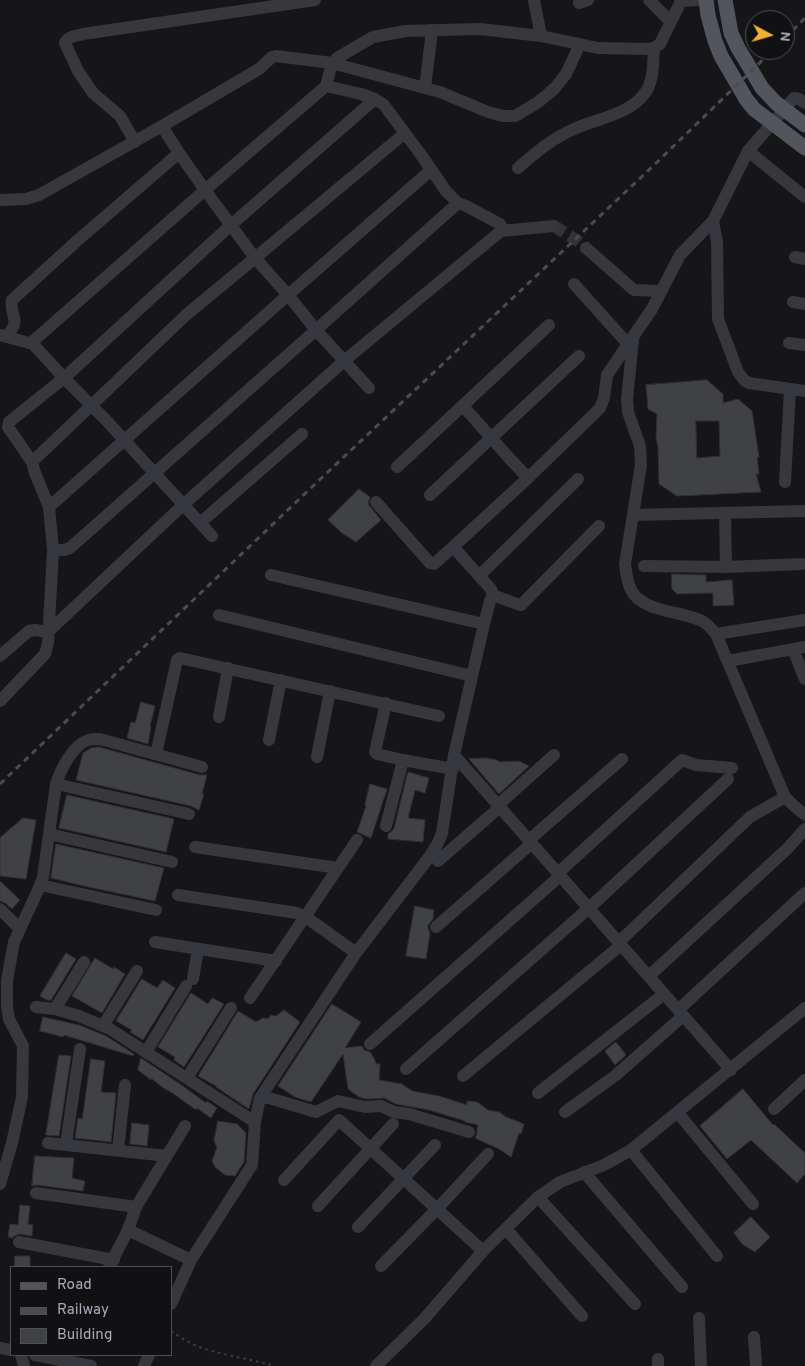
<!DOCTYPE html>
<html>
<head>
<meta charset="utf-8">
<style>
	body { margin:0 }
	#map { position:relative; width:805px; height:1366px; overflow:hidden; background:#161618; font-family:Overpass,sans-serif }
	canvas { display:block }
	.legend { position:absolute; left:10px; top:1266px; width:162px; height:90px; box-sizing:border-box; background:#111113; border:1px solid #4d4f55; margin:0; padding:6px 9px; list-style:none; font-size:15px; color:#a8adb8 }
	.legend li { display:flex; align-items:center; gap:10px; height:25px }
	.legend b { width:25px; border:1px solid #4d4f55 }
	.north { position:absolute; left:745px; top:10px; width:50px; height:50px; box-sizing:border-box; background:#111113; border:1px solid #4d4f55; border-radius:50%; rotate:96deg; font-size:14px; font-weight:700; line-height:20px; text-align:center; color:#a8adb8 }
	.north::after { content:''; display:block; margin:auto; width:18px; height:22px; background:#f2b134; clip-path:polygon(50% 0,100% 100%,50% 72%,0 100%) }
</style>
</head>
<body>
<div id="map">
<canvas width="805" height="1366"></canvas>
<ul class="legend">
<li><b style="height:6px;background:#53555c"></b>Road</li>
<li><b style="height:6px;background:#4a4c52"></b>Railway</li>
<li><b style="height:14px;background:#404145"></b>Building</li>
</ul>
<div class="north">N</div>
</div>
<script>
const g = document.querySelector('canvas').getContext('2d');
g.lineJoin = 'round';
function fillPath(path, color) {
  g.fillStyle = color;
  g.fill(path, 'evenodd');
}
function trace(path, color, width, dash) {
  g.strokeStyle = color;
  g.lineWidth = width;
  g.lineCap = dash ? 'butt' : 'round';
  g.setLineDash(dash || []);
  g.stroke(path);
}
const building = new Path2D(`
	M707 380 723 394V403L738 399 752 411 759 457H757L759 474H756L761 492 677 496 659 484 658 446 656 438 657 414 648 409 646 385ZM696 421H719L720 456 697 458Z
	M359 489 370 497 368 504 381 520 356 542 342 533 328 520Z
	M672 574 706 575V582L732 580 734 605 713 606V593L677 594 672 589Z
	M141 702 155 706 150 726 151 727 148 744 127 738 131 722 135 723Z
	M99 747 200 775H207L202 794H204L199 810 191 806 76 780 83 753 91 748Z
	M486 758 497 760 499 762 519 761 529 766 499 794 469 759Z
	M408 772 429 778 425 793 415 790 408 818 425 820 423 842 388 839V834L392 831 394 828Z
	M370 784 387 789 371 838 357 832 366 806 365 805Z
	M67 795 174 819 166 852 59 828Z
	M23 818 36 820 26 879 0 876V838Z
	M56 844 164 868 155 901 84 886 51 878Z
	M0 881 20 900 12 909 5 903 0 901Z
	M415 906 434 910 433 919 428 925V929L430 933 426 959 406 956Z
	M66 953 76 959 51 1000H47L40 996Z
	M95 958 113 969 114 967 125 974 102 1013 72 996Z
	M142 979 157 988 163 980 175 988 143 1040 130 1032 132 1030 116 1021Z
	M191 993 208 1004 212 998 224 1004 184 1067 174 1060 175 1057 158 1047Z
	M332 1004 361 1022 345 1048 362 1046 364 1050 370 1052 374 1058 376 1064H380L379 1080 402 1084 412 1091 439 1096 467 1105V1101L477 1102 488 1110 499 1112 506 1117 524 1124 521 1134 519 1133 511 1157 499 1149 475 1138 477 1134V1129L478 1125 465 1122V1121L429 1110 396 1104 384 1098 366 1099 359 1097 348 1089 343 1054 311 1102 295 1097 278 1086Z
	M284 1010 300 1022 253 1094 249 1109 216 1087V1086L198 1076 238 1011 256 1022 263 1018 268 1019 271 1015 276 1016Z
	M43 1017 79 1025 106 1036 134 1054 133 1056 64 1035 63 1037 40 1031Z
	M616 1042 626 1055 615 1065 605 1051Z
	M59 1055 71 1056 59 1136 46 1135Z
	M141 1058 180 1084 206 1103 207 1101 217 1108 211 1118 197 1108 196 1110 174 1094 162 1087 151 1078V1080L138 1070Z
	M91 1059 105 1061 101 1092 116 1093 111 1142 75 1138 78 1118 82 1119Z
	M743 1089 773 1125 774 1124 805 1153V1174L797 1183 751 1140 727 1159 700 1126Z
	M218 1121 237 1124 246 1133 244 1162 235 1176 225 1175 215 1167 212 1161 217 1147 214 1141Z
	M132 1123 149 1125 147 1146 130 1144Z
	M35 1156 74 1158 72 1178 85 1181 83 1191 37 1185 32 1186Z
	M20 1205 30 1206 28 1224 33 1225 32 1236 20 1234 16 1235 12 1238 8 1237 10 1224 18 1225Z
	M751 1217 770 1237 755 1252 742 1244 734 1233Z
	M15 1256H30V1267H15Z`);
fillPath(building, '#404145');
trace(building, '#303034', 1);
trace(new Path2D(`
	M554 226 578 241 586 248`), '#333438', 12, [12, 6]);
trace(new Path2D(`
	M171 1331C181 1338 191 1344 202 1348 226 1356 251 1359 275 1366`), '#3d3f44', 2, [2.5, 4]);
trace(new Path2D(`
	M534 0 541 36
	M649 0 671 22
	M680 0 681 1 698 0
	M579 3 588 0
	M425 88 432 30
	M135 142 120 116 93 93 78 71 65 43C67 36 77 36 83 34L315 0
	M748 151 794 98 799 99 805 103
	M518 168C535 153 553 138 574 129 598 118 629 115 645 93 654 81 653 62 654 48
	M0 200 26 199 39 195 162 126 259 69 272 57 276 56 332 63 337 58 373 37 406 31 480 29 541 36 598 48 648 49 654 48 660 44 681 1
	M713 221 717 242 718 319 738 372 744 380 749 383 805 391
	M501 231 502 228 500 224 466 206 458 203 446 191 419 152 384 105 375 99 361 94 326 86 332 63 440 92 488 112 503 116H515L537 103 554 89 566 74 580 44
	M586 248 634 290 661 291
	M795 257 805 259
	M574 284 628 344
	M793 302 805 304
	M0 335 33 344 64 378 105 419 212 536
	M6 337C23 317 9 319 12 300L78 240 179 153
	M633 340 627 399 628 412 640 446 641 465 625 564C626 572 627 582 631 590 642 612 682 611 702 621 708 624 712 629 716 634L785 797 793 805 805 815
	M31 343 205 190 326 86
	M789 343 805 345
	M369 388 316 330 288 295 431 170
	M463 406 510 459 528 478
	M32 462 8 427 9 422 64 378 231 225 375 99
	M397 467 549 325
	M785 482 790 389
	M430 495 579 356
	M376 502 430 563 434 564 453 547
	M49 507 35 473 32 462 186 315 255 258 405 133
	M725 513 726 567
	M633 515 805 511
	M200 523 302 434
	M53 550H64L70 548 316 330 458 203
	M644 566 726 567 802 564
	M271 575 484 624
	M479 576 578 479
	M493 595 517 604 521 605 599 526
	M219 615 472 676
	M716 634 805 620
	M793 649 805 679
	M0 656 29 631 35 630 48 632 183 505 344 361 501 231 554 226
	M728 661 805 647
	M0 701 45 654 48 643 53 550 49 507 288 295 255 258 205 190 179 153 162 126
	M386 703 375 752 377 754 403 760
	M219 717 228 668
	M269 740 281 680
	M156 754 177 660 180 658 439 716
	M454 755 731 1070
	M317 757 330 691
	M56 784 189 814
	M498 805 554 755
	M386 826 403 760 453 769
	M49 834 172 862
	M529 840 622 759
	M195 847 338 868
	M438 861 500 807
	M558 873 682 760 696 765 732 768
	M40 885 156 910
	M178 895 297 913 310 920 356 953
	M0 909 20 929
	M436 927 532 843
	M155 942 276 961
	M619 942 750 817 785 797
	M649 976 787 849 805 829
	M193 979 198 949
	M250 998 357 840
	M36 1007 55 1009 79 1016 110 1029 255 1122
	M55 1009 84 962
	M678 1010 805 893
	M103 1026 137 971
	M370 1044 560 876
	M146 1052 186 986
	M406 1069 589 908 728 779
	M463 1076 621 945
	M187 1078 231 1008
	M538 1093 664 994
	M260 1098H269L316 1112 338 1101 365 1107 381 1106 394 1112 409 1114 469 1132
	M774 1109 805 1080
	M565 1112 616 1075 683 1016
	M678 1113 753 1204
	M48 1143 167 1156
	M66 1144 80 1049
	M118 1150 125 1085
	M631 1150 717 1256
	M584 1172 682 1287
	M284 1180 339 1120 483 1251
	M0 1184 12 1143 22 1097 23 1046 9 1019 7 1007V981L11 958 14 942 39 888 43 877 56 784C61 769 72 746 88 740 92 739 97 739 100 739L202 767
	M36 1193 136 1207
	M538 1197 635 1304
	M318 1206 393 1124
	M358 1227 435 1145
	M506 1229 582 1316
	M128 1230 191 1260
	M19 1242 114 1260
	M381 1266 437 1209 488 1154
	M109 1267 128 1230 136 1207 185 1126
	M171 1304 191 1260 252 1165 255 1122 260 1098 356 953 430 856 438 843 442 833 454 755 462 720 484 624 490 601 493 595 491 589 454 548V546L528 478 592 416 600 408 604 398 607 375 652 309 680 255 713 221 748 151 805 197
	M699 1318 701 1366
	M754 1337 756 1366
	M0 1348 11 1350
	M21 1355 24 1366
	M35 1355 91 1366
	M658 1359V1366
	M144 1366 149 1355
	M376 1366 425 1318 483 1251 538 1197 560 1182 604 1165 631 1150 805 1008`), '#37383d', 12);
trace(new Path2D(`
	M706 0 708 15 715 41 721 56 746 99 754 109 805 148
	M725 0 731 33 738 48 762 88 776 103 805 125`), '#53555c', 15);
trace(new Path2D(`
	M785 38 805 18
	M0 784 313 486 652 167 773 50`), '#4a4c52', 3, [6, 5]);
</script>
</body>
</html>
